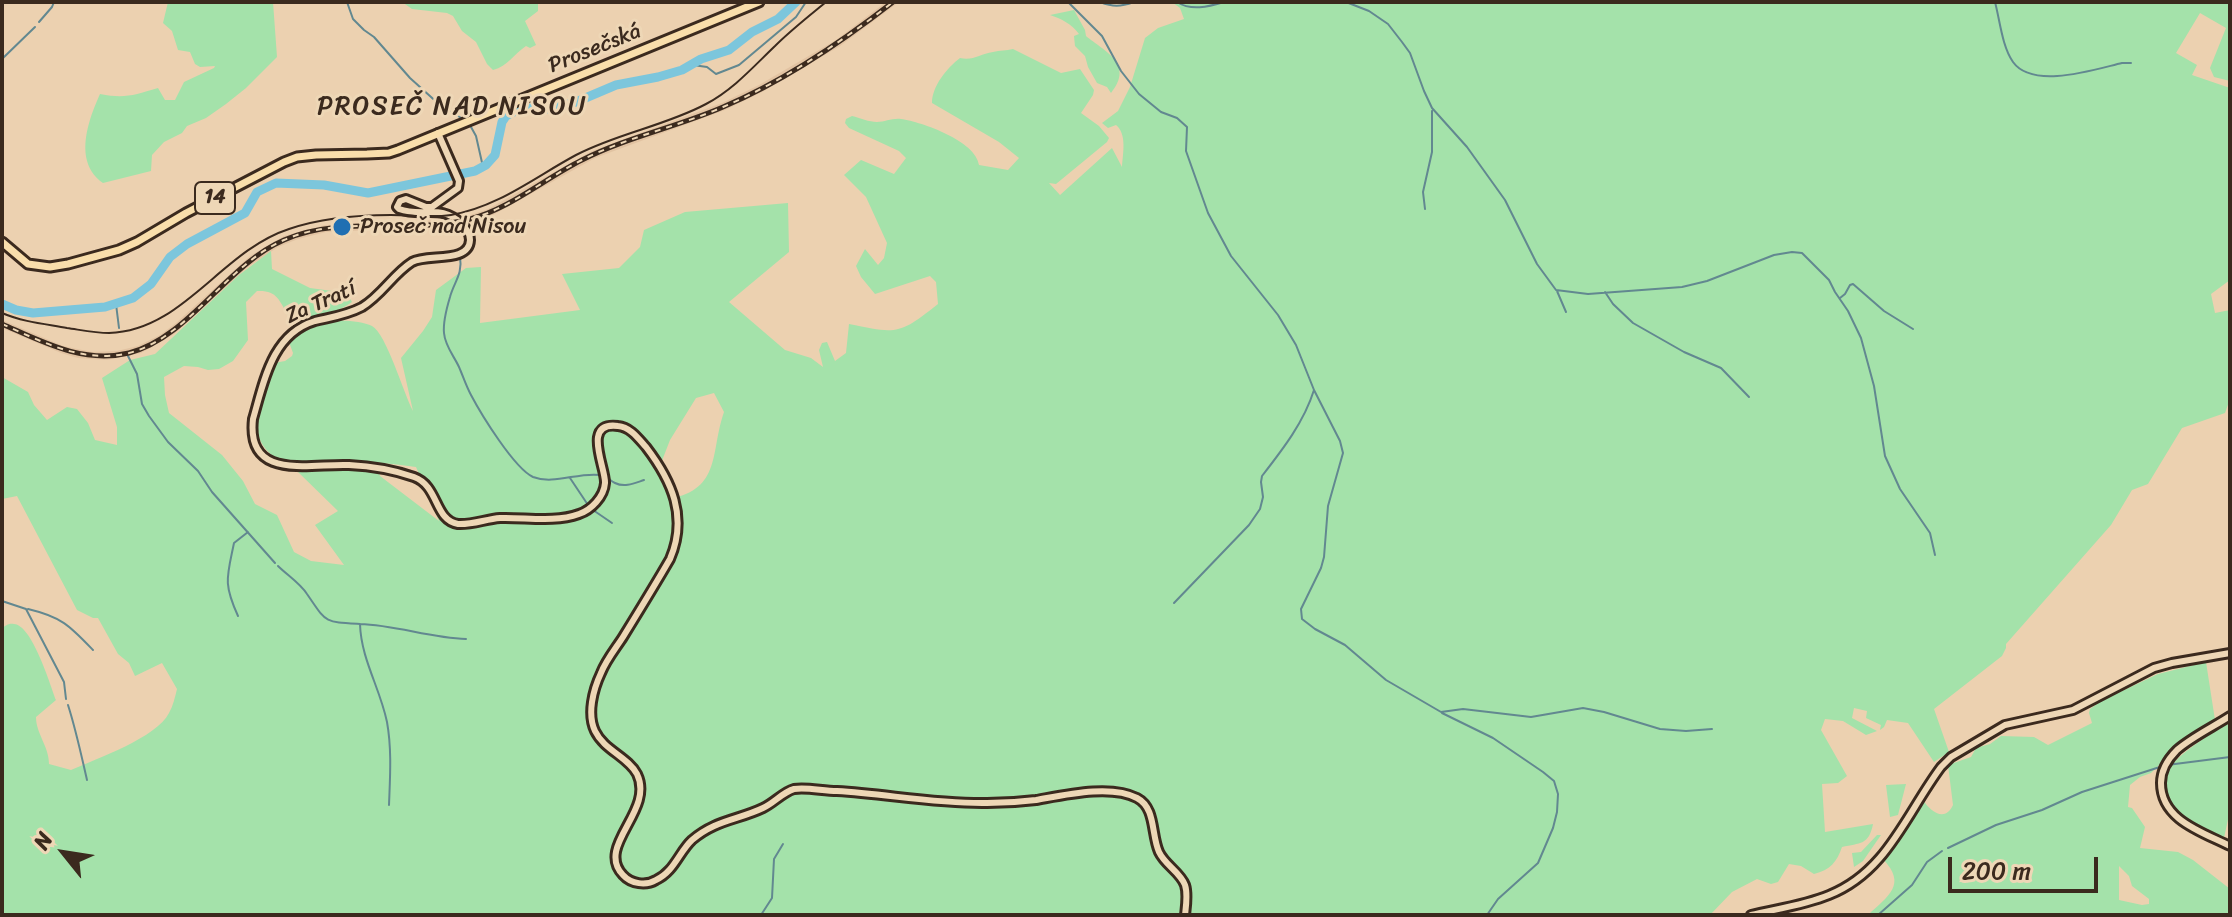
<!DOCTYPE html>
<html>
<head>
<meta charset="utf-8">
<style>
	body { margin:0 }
	#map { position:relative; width:2232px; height:917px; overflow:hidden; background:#ecd1b0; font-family:Sriracha,sans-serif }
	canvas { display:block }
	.frame { position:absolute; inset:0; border:4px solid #3b2a1e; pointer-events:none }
	.north { position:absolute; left:24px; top:813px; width:80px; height:80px; -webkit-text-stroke:6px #eed7b6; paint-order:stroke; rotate:300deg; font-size:22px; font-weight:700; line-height:32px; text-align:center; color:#3b2a1e }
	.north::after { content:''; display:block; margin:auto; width:28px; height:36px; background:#3b2a1e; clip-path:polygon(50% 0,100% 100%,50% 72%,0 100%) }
	.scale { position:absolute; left:1948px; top:857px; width:150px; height:36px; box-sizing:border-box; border:4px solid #3b2a1e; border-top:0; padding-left:10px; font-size:24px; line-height:28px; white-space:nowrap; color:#3b2a1e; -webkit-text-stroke:6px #eed7b6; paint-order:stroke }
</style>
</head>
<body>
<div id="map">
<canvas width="2232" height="917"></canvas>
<div class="frame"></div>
<div class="north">N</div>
<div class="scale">200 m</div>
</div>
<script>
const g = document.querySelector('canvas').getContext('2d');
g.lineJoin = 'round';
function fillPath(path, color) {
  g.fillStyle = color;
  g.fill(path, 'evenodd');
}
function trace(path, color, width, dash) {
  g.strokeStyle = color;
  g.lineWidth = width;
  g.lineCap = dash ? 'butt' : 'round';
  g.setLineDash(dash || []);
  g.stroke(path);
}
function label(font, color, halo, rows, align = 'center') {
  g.font = font + ' Sriracha,sans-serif';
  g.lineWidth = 6;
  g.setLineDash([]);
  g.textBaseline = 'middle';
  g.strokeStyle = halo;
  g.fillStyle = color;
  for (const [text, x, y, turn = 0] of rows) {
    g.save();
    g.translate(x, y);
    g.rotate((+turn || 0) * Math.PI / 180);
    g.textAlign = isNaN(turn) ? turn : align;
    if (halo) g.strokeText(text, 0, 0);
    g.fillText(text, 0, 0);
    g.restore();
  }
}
fillPath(new Path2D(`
	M886 2H899L840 46 762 92 725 110 595 158 491 216 469 223 446 227 326 232 298 239 278 247 248 267 174 334 141 353 107 360 78 358 61 353 2 328V320L63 346 92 352 117 351 138 346 160 335 176 323 250 256 284 236 325 225 445 220 468 216 488 209 592 151 722 103 759 85 836 40Z`), '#e2c3a2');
fillPath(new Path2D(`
	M168 2H273L277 57 246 88 226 104 206 118 187 126 182 133 164 142 152 155 151 171 103 183C73 162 88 121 100 94 125 99 134 95 158 88L165 100H175L184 82 214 68 215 66 200 67 195 64 190 52 178 50 172 31 163 23Z
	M402 2H538V11L525 21 536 45 530 48 526 46C514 54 508 66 493 70L487 64 476 42 462 31 453 16 447 13 412 9Z
	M1172 2H2230V81L2214 77 2210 68 2226 28 2200 13 2176 53 2197 65 2192 75 2230 88V280L2211 294 2215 313 2230 310V399L2225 413 2182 428 2148 484 2132 490 2111 525 2006 644V648L2002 656 1934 709 1949 752 1934 762 1908 723 1887 720 1884 727 1880 730 1881 725 1866 718 1867 711 1854 708 1852 718 1877 731 1866 735 1843 721 1825 719 1821 730 1847 776 1838 783 1822 784 1825 832 1873 824C1869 845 1860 843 1842 847 1837 862 1830 870 1814 874L1801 866 1789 864 1778 882 1771 884 1757 879 1732 892 1710 915H2V628C6 626 8 623 14 624 32 625 50 684 56 700L36 717C36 734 49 746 49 764L71 770C98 758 156 738 169 713 173 706 175 697 177 689L162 663 135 676 129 663 118 654 98 618H93L77 610 17 496 2 499V377L28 392 34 405 47 420 67 407 77 409 88 423 95 440 117 445V427L102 378 130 360 155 354 239 275 271 251 272 269 310 288 347 293 352 302C336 314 307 320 288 315 279 300 277 290 257 291L246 302 248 340 233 361 219 369 208 370 198 367 184 366 164 377 165 395 169 413 222 455 243 481 255 504 277 515 294 552 311 561 344 565 315 525 338 511 298 472 349 467 379 473 380 476 439 521 416 467C393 464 370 461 347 461 327 461 303 468 284 462 271 458 259 444 257 430 256 411 269 381 274 363L285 361 292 356 293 353 289 342C301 328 317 323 334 321 344 320 363 321 372 326 386 333 404 394 413 411L401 358 423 331 432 317 436 290 466 268 481 267 480 323 580 310 562 274 619 268 640 247 644 230 685 212 788 203 789 252 729 302 785 350 811 358 823 367 819 350 822 343 827 342 835 361 846 353 849 324C897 334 899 335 938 304L936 282 930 276 875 294 861 277 856 266 865 249 878 265 884 258 887 243 866 197 844 175 861 160 894 174 906 158 899 151 849 128 845 123 846 119 852 116C860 118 869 122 877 122 885 122 892 118 901 119 922 122 976 141 979 165L1008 170 1019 158 999 142 932 103C932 86 947 68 960 58 973 61 980 54 993 52 1000 50 1006 51 1013 49L1061 73 1080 69 1094 90 1093 95 1081 113 1099 126 1109 138 1107 142 1056 184 1049 183 1060 195 1112 148 1122 167C1123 153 1127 134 1116 125L1108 128 1102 123 1118 111 1130 87 1145 38 1158 28 1184 19 1180 8ZM714 393 724 412C710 452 722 489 669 499L658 471 670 440 696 398Z
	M1074 10 1085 30 1086 36C1104 51 1135 64 1111 93L1107 87 1097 83 1088 67 1085 56 1075 46 1074 36 1079 34C1071 23 1061 19 1050 15Z
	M2206 662 2215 720 2181 743 2151 773 2140 777 2130 785 2128 807 2132 808 2145 827 2140 848 2178 852 2193 860 2230 889V915H1868C1889 895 1907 885 1883 859L1923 800C1930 811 1945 823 1953 805L1948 765 1971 757 1976 748 1990 744 2001 736 2034 737 2048 745 2092 723 2089 713 2090 709 2101 701 2158 674ZM2119 866 2129 876 2132 886 2149 899V904L2142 905 2119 900Z
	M2230 723V810L2224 838C2211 832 2196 826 2185 818 2169 807 2160 786 2170 768 2178 754 2215 730 2230 723Z
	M1906 784 1898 815 1890 817 1886 785Z
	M1877 835H1881L1863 861 1854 867 1852 853 1861 852Z`), '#a4e2aa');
trace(new Path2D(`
	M347 2 353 19 364 30 374 37 410 78 441 106 463 119 471 127 476 136 483 167
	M1068 2 1102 36 1121 71 1139 94 1161 112 1177 118 1187 127 1186 151 1208 213 1231 256 1278 315 1296 345 1314 390 1340 441 1343 453 1328 506 1324 557 1321 568 1301 609 1302 619 1315 629 1345 645 1386 680 1441 712 1463 709 1531 717 1583 708 1604 712 1660 729 1686 731 1712 729
	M1100 2C1113 7 1120 7 1134 2
	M1177 2C1191 11 1208 7 1224 2
	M1346 2 1369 11 1388 24 1402 42 1410 53 1424 91 1432 108 1467 147 1505 200 1537 264 1556 290 1588 294 1682 287 1707 281 1774 255 1792 252 1802 253 1829 280 1835 292 1848 311 1861 338 1874 386 1885 456 1900 489 1930 533 1935 555
	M1995 2C2000 21 2002 46 2013 62 2033 90 2096 69 2122 63H2131
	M39 22 52 7 54 2
	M2 59 35 27
	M693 65 707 67 716 74 739 65 796 17 806 2
	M1425 209 1423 192 1432 152V111
	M460 257C463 274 454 282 450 297 447 307 443 323 444 333 445 346 454 356 459 367 463 376 466 386 471 395 481 414 514 468 533 477 554 485 578 472 600 475 607 476 609 480 615 483 625 488 635 483 644 480
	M1557 291 1566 312
	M1605 292 1613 304 1633 323 1684 352 1721 368 1749 397
	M1840 298 1845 294 1850 285 1853 284 1884 311 1913 329
	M116 304 119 328
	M128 356 137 374 142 404 149 416 168 442 198 471 212 492 275 563
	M570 478 588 505
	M593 510 612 523
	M278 566C287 575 300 583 307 594 327 623 323 622 360 624 361 659 380 688 387 722 392 750 390 778 389 805
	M2 601 26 609 64 682 66 699
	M1174 603 1249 525 1260 509 1263 497 1261 482 1262 476C1283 449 1304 422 1314 390
	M28 609C62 617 70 626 93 650
	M238 616C223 583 227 577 234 543L248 532
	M360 624C396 625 430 638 466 639
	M68 705C76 730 81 754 87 780
	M1442 713 1493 738 1543 772 1554 781 1558 794 1557 812 1553 828 1538 863 1498 899 1487 915
	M2167 765 2230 757
	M1948 848 1996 825 2042 810 2082 792 2163 766
	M761 915 772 898 774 859 783 844
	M1878 915 1912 885 1927 862 1942 851`), '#628890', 2);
trace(new Path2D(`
	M2 304 16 310 33 313 105 307 133 298 151 284 170 257 187 244 245 213 257 192 276 183 324 185 368 193 475 171 486 165 495 155 502 122 506 116 513 112 530 108 542 110 576 102 616 85 658 77 682 70 701 59 729 50 752 32 778 19 796 2`), '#7cc6dc', 9);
const secondary = new Path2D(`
	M438 133 459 181 458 188 432 207H426L406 199 400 201 397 207 399 209C424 218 440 203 462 224 466 228 470 233 470 240 469 264 427 253 412 262 393 274 382 295 362 307 347 315 332 317 315 321 272 334 264 381 253 419 246 482 311 463 349 465 370 466 394 470 414 477 439 486 434 520 458 524 472 525 486 519 500 518 525 517 554 523 579 514 591 510 604 497 605 483 606 468 581 421 618 426 630 427 638 438 646 447 672 481 688 517 670 559 655 585 639 611 623 637 616 648 606 660 601 673 593 690 587 714 595 731 604 750 628 757 637 774 655 811 595 846 623 875 631 884 646 886 656 880 674 872 679 852 692 840 715 820 738 820 763 808 774 803 783 792 794 789 807 787 823 791 837 791 887 794 937 804 987 803 1003 803 1020 802 1036 800 1064 795 1111 784 1137 798 1156 808 1151 834 1159 852 1165 865 1180 872 1185 885 1188 894 1186 906 1185 915
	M2230 716C2213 727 2192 737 2177 750 2168 759 2161 770 2161 783 2161 820 2202 832 2230 846
	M1751 915C1776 909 1805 905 1829 895 1887 872 1906 814 1941 767L1951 757 2005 725 2073 710 2154 668 2172 663 2230 653`);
const primary = new Path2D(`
	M2 242 28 264 50 267 68 264 119 250 137 242 186 213 284 162 297 157 316 155 367 154 389 153 398 150 759 2`);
trace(secondary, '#3b2a1e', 12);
trace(primary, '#3b2a1e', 13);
trace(secondary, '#eed7b6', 6);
trace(primary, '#f9deab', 7);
trace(new Path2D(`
	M2 313C23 322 45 324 67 328 81 330 95 333 109 333 183 331 221 251 289 229 321 218 358 215 391 215 412 215 431 218 451 215 498 207 535 177 576 155 618 133 665 126 706 104 734 89 753 67 775 46 791 30 809 16 826 2`), '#3b2a1e', 2);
const rail = new Path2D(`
	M2 324C43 342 83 364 129 353 190 337 226 265 284 240 343 214 409 235 470 219 511 208 544 179 582 160 627 137 677 127 723 107 782 82 843 41 893 2`);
trace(rail, '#3b2a1e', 5);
trace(rail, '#eed7b6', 2, [6]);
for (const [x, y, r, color] of [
	[342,227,10,"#1f6fb2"]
]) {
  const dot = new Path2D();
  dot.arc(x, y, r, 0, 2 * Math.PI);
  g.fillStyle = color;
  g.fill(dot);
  trace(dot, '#eed7b6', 3);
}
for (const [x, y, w] of [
	[215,198,40]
]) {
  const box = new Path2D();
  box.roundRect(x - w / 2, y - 16, w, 32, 6);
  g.fillStyle = '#eed7b6';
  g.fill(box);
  trace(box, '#3b2a1e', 2);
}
label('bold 20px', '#3b2a1e', null, [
	["14",215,198]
]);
label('22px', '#3b2a1e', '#eed7b6', [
	["Prosečská",595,49,-22],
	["Za Tratí",321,303,-24]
]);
label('22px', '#3b2a1e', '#eed7b6', [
	["Proseč nad Nisou",360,227]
], 'left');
g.letterSpacing = '2px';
label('26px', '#3b2a1e', '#eed7b6', [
	["PROSEČ NAD NISOU",452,107]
]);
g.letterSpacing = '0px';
</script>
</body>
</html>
